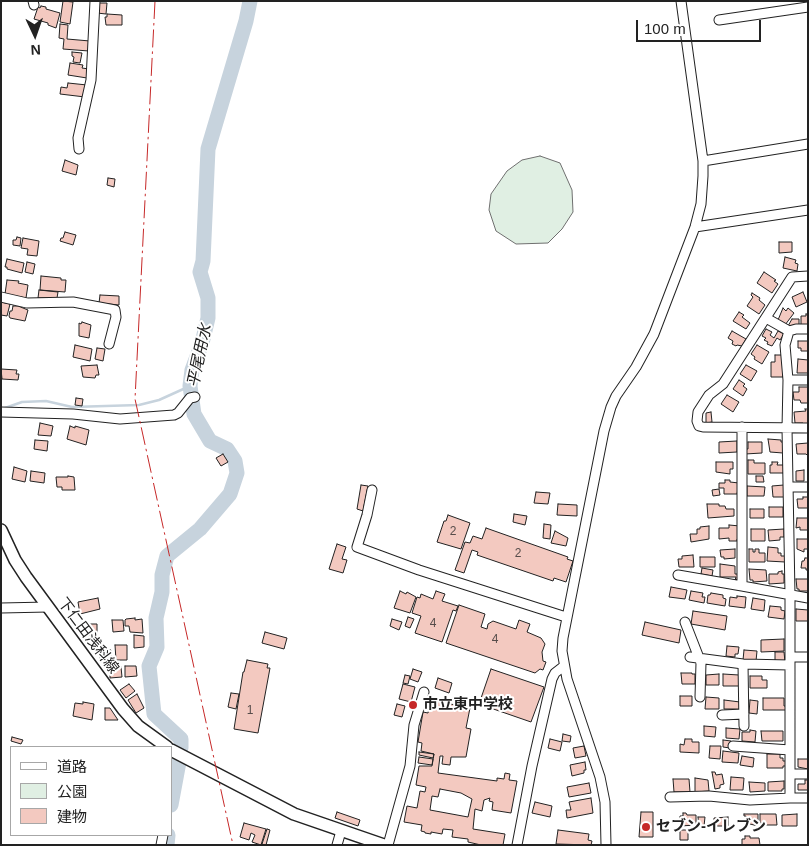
<!DOCTYPE html>
<html>
<head>
<meta charset="utf-8">
<style>
	body { margin:0 }
	#map { position:relative; width:809px; height:846px; overflow:hidden; background:#fff; font-family:Helvetica,"Noto Sans JP",sans-serif }
	canvas { display:block }
	.frame { position:absolute; inset:0; border:2px solid #222; pointer-events:none }
	.legend { position:absolute; left:10px; top:746px; width:162px; height:90px; box-sizing:border-box; background:#fff; border:1px solid #a7a7a7; margin:0; padding:6px 9px; list-style:none; font-size:15px; color:#222 }
	.legend li { display:flex; align-items:center; gap:10px; height:25px }
	.legend b { width:25px; border:1px solid #a7a7a7 }
	.north { position:absolute; left:10px; top:10px; width:50px; height:50px; -webkit-text-stroke:4px #fff; paint-order:stroke; rotate:177deg; font-size:14px; font-weight:700; line-height:20px; text-align:center; color:#222 }
	.north::after { content:''; display:block; margin:auto; width:18px; height:22px; background:#222; clip-path:polygon(50% 0,100% 100%,50% 72%,0 100%) }
	.scale { position:absolute; left:636px; top:20px; width:125px; height:22px; box-sizing:border-box; border:2px solid #222; border-top:0; padding-left:6px; font-size:15px; line-height:18px; white-space:nowrap; color:#222; -webkit-text-stroke:4px #fff; paint-order:stroke }
</style>
</head>
<body>
<div id="map">
<canvas width="809" height="846"></canvas>
<div class="frame"></div>
<ul class="legend">
<li><b style="height:6px;background:#fff"></b>道路</li>
<li><b style="height:14px;background:#e0efe3"></b>公園</li>
<li><b style="height:14px;background:#f3c9c0"></b>建物</li>
</ul>
<div class="north">N</div>
<div class="scale">100 m</div>
</div>
<script>
const context = document.querySelector('canvas').getContext('2d');
context.lineJoin = 'round';
function fill(path, color) { context.fillStyle = color; context.fill(path, 'evenodd'); }
const poly = rows => new Path2D(rows.map(r => 'M' + r).join(''));
function strokePath(path, color, width, dash) { context.strokeStyle = color; context.lineWidth = width; context.lineCap = dash ? 'butt' : 'round'; context.setLineDash(dash || []); context.stroke(path); }
function drawText(font, color, halo, rows, align = 'center') {
  context.font = font + ' Helvetica,"Noto Sans JP",sans-serif'; context.lineWidth = 4; context.setLineDash([]); context.textBaseline = 'middle'; context.strokeStyle = halo; context.fillStyle = color; for (const [text, x, y, turn = 0] of rows) {
    context.save(); context.translate(x, y); context.rotate((+turn || 0) * Math.PI / 180); context.textAlign = isNaN(turn) ? turn : align; if (halo) context.strokeText(text, 0, 0); context.fillText(text, 0, 0); context.restore();
  }
}
const green = poly([
	[540,156,560,163,572,190,573,212,562,229,548,243,516,244,496,231,489,210,491,194,507,171,522,160,540,156]
]);
fill(green, '#e0efe3');
strokePath(green, '#6f6f6f', 1);
strokePath(poly([
	[5,408,22,402,46,401,72,407,139,405,159,400,190,386]
]), '#c7d3dd', 2.5);
strokePath(poly([
	[181,748,181,739,154,714,149,666,157,647,156,618,162,592,162,575,167,556,200,529,230,494,237,473,235,461,227,449,210,441,194,414,190,386,192,370,202,343,208,318,208,298,200,272,203,261,208,149,246,21,250,1],
	[171,805,179,762],
	[167,845,168,835]
]), '#c7d3dd', 15);
const building = poly([
	[63,1,73,2,70,24,60,22,63,1],
	[98,3,107,3,106,14,97,13,98,3],
	[41,6,46,7,46,9,60,13,56,28,48,25,48,23,34,19,38,7,40,8,41,6],
	[107,14,122,15,122,25,106,25,105,17,107,17,107,14],
	[60,24,68,25,67,39,90,41,89,51,63,49,64,39,59,38,60,24],
	[72,52,82,53,80,63,73,62,74,57,72,56,72,52],
	[70,63,83,65,82,68,89,69,87,78,68,75,70,63],
	[68,83,87,85,85,97,60,94,61,87,67,88,68,83],
	[65,160,78,165,76,175,62,171,65,160],
	[108,178,115,179,114,187,107,185,108,178],
	[65,232,76,235,73,245,60,241,61,238,63,238,65,232],
	[17,237,21,238,20,246,13,245,13,240,16,240,17,237],
	[23,238,39,241,37,256,27,255,28,249,21,248,23,238],
	[779,242,792,242,792,252,779,253,779,242],
	[785,257,796,260,795,263,798,264,797,271,783,268,785,257],
	[7,259,24,263,22,273,7,269,7,267,5,267,7,259],
	[27,262,35,264,33,274,25,272,27,262],
	[764,272,776,280,774,281,778,284,772,293,757,283,764,272],
	[41,276,61,278,61,280,66,280,65,292,40,290,41,276],
	[7,280,19,281,18,283,28,285,26,298,5,294,7,280],
	[39,290,58,292,57,298,38,298,39,290],
	[803,292,807,302,796,307,792,297,803,292],
	[752,293,760,298,759,300,765,305,759,314,747,306,753,297,751,295,752,293],
	[100,295,119,296,119,305,99,303,100,295],
	[1,302,10,304,7,316,1,315,1,302],
	[13,306,18,306,28,310,25,321,10,318,9,316,10,311,12,311,13,306],
	[783,308,786,311,788,308,794,313,785,325,778,320,783,308],
	[739,312,744,315,742,317,750,323,746,329,733,321,739,312],
	[806,314,808,314,808,326,801,326,801,316,806,316,806,314],
	[792,319,799,319,799,326,788,326,792,319],
	[82,322,91,325,89,338,79,336,79,323,81,324,82,322],
	[766,329,772,332,770,335,774,338,778,331,784,334,780,340,777,338,772,346,767,344,768,342,764,340,766,338,762,336,766,329],
	[732,331,746,339,742,346,737,345,736,346,732,344,733,341,728,338,732,331],
	[798,341,808,341,808,351,801,351,801,348,798,348,798,341],
	[75,345,92,349,90,361,73,357,75,345],
	[757,345,769,352,762,364,754,359,755,357,751,354,757,345],
	[97,348,105,349,103,361,95,359,97,348],
	[775,355,782,355,783,377,771,377,771,362,775,362,775,355],
	[798,359,808,360,808,373,797,373,798,359],
	[97,365,99,375,96,375,95,378,83,377,81,366,97,365],
	[746,365,757,371,751,381,740,374,746,365],
	[1,369,17,370,16,374,19,374,18,380,2,379,1,369],
	[739,380,745,384,743,386,747,389,743,396,733,389,739,380],
	[799,387,808,387,808,403,801,403,800,400,794,400,793,392,799,392,799,387],
	[727,395,739,402,733,412,721,404,727,395],
	[76,398,83,399,82,406,75,405,76,398],
	[805,409,808,409,808,425,803,425,803,423,795,423,794,412,806,411,805,409],
	[711,412,712,422,706,423,706,413,711,412],
	[40,423,53,426,51,436,38,435,40,423],
	[70,426,75,428,75,426,89,430,86,445,67,439,70,426],
	[768,439,781,440,781,442,784,442,783,453,770,452,768,439],
	[35,440,48,441,47,451,34,449,35,440],
	[737,441,737,452,719,453,719,442,737,441],
	[748,442,762,442,762,453,745,454,745,449,748,449,748,442],
	[808,443,808,456,806,454,797,454,796,444,808,443],
	[223,454,228,462,221,466,216,458,223,454],
	[748,460,754,460,754,463,765,463,765,474,748,474,748,460],
	[716,462,733,462,733,469,730,469,730,474,716,472,716,462],
	[772,462,778,462,777,465,784,465,784,473,770,473,770,465,772,465,772,462],
	[14,467,27,471,25,482,12,479,14,467],
	[804,470,804,481,796,481,796,471,804,470],
	[31,471,45,473,44,483,30,481,31,471],
	[68,476,74,477,75,490,62,490,62,487,57,487,56,477,68,477,68,476],
	[756,476,763,476,764,482,756,482,756,476],
	[725,480,730,480,730,482,739,483,737,494,724,494,724,488,719,488,719,483,725,483,725,480],
	[361,485,368,486,363,511,357,509,361,485],
	[784,485,784,497,773,497,772,486,784,485],
	[747,486,765,487,764,496,747,496,747,486],
	[719,489,720,495,713,496,712,490,719,489],
	[536,492,550,493,548,504,534,503,536,492],
	[803,497,808,497,808,508,798,508,797,499,803,499,803,497],
	[558,504,577,505,577,516,557,515,558,504],
	[707,504,719,504,719,506,725,506,726,509,734,509,734,516,708,518,707,504],
	[769,507,783,507,783,517,769,517,769,507],
	[750,509,764,509,764,518,750,518,750,509],
	[514,514,527,516,525,525,513,522,514,514],
	[448,515,470,523,461,549,437,542,444,521,446,521,448,515],
	[797,518,808,518,808,530,800,530,800,527,796,528,797,518],
	[544,524,551,525,550,539,543,538,544,524],
	[729,525,740,526,740,539,737,539,737,541,729,541,729,538,719,539,719,528,729,528,729,525],
	[709,526,709,539,691,542,690,534,697,534,697,529,700,529,700,527,709,526],
	[486,528,568,557,567,559,573,561,566,582,554,578,553,581,477,555,478,552,472,550,464,573,455,570,465,542,470,543,473,536,482,539,486,528],
	[751,529,765,529,765,541,751,541,751,529],
	[784,529,784,537,780,537,780,540,769,541,768,530,784,529],
	[555,531,568,538,566,546,551,543,555,531],
	[797,539,808,539,808,549,804,549,804,552,797,549,797,539],
	[337,544,346,547,342,559,347,560,343,573,329,569,337,544],
	[768,547,778,548,778,553,781,553,781,556,785,556,785,562,767,561,768,547],
	[735,549,735,558,724,559,724,557,721,557,720,550,735,549],
	[749,549,753,549,753,552,755,552,755,549,759,549,759,553,765,553,765,562,749,562,749,549],
	[693,555,694,567,679,567,678,559,682,559,682,556,693,555],
	[700,557,715,557,715,567,700,567,700,557],
	[805,558,808,558,808,570,806,570,806,568,801,568,802,561,804,561,805,558],
	[720,564,735,566,735,574,740,574,740,578,735,580,736,577,720,577,720,564],
	[702,568,713,570,712,576,701,574,702,568],
	[749,569,766,570,767,581,753,582,753,580,750,580,749,569],
	[782,571,782,574,784,574,784,583,769,584,769,574,778,574,778,572,782,571],
	[796,579,808,579,808,591,799,591,799,589,797,589,796,579],
	[671,587,687,590,685,599,669,597,671,587],
	[400,591,406,594,407,592,416,597,410,613,394,608,400,591],
	[436,591,445,594,442,601,458,606,456,611,453,610,442,642,415,633,421,616,412,613,417,597,420,598,421,594,433,599,436,591],
	[691,591,703,593,702,597,705,597,704,603,689,600,691,591],
	[711,593,723,595,723,598,726,599,725,606,707,603,708,595,710,595,711,593],
	[737,596,746,597,745,608,729,606,730,597,737,598,737,596],
	[98,598,100,609,80,614,78,602,98,598],
	[753,598,765,600,764,611,751,609,753,598],
	[459,605,485,614,481,627,487,629,488,624,493,621,516,629,519,620,530,624,527,632,541,638,545,644,542,652,543,661,546,662,543,670,540,669,535,673,446,643,459,605],
	[770,606,781,607,781,610,785,611,784,619,768,617,770,606],
	[796,609,808,610,808,621,796,621,796,609],
	[693,611,727,616,725,630,691,624,693,611],
	[408,617,414,619,410,628,405,626,408,617],
	[135,618,135,620,142,619,143,633,130,632,129,626,125,626,125,620,126,619,135,618],
	[392,619,402,622,399,630,390,626,392,619],
	[112,620,123,620,124,631,113,632,112,620],
	[645,622,681,630,679,643,642,635,645,622],
	[87,624,97,624,97,635,82,636,82,627,87,626,87,624],
	[265,632,287,638,284,649,262,643,265,632],
	[134,635,144,636,144,647,134,648,134,635],
	[784,639,784,651,761,652,761,640,784,639],
	[115,645,127,645,127,660,116,660,115,645],
	[727,646,739,647,738,654,735,654,735,657,726,656,727,646],
	[99,650,111,650,111,661,100,662,99,650],
	[744,650,757,651,756,661,743,660,744,650],
	[775,652,784,652,785,662,775,662,775,652],
	[247,660,268,664,267,668,270,668,258,733,234,729,243,672,244,672,247,660],
	[125,666,136,666,137,676,125,677,125,666],
	[121,667,122,677,110,678,110,668,121,667],
	[413,669,422,672,418,682,410,679,413,669],
	[491,669,544,687,531,722,479,704,491,669],
	[681,673,692,673,692,674,695,674,695,684,682,684,681,673],
	[719,674,719,685,706,685,706,675,719,674],
	[723,674,739,675,739,678,741,678,740,684,739,686,723,686,723,674],
	[405,675,410,676,408,684,403,683,405,675],
	[750,676,762,676,762,680,767,680,767,688,750,688,750,676],
	[438,678,452,683,449,693,435,688,438,678],
	[129,684,135,691,126,698,120,690,129,684],
	[403,684,415,687,411,702,399,699,403,684],
	[231,693,239,694,236,709,228,707,231,693],
	[137,694,144,708,136,713,128,700,137,694],
	[680,696,692,696,692,706,680,706,680,696],
	[706,697,719,698,719,709,705,709,706,697],
	[763,698,784,698,784,706,786,706,786,710,763,710,763,698],
	[431,700,470,708,466,728,471,729,466,757,451,757,450,765,442,764,443,756,440,756,438,773,497,781,497,778,504,779,505,773,510,774,509,780,517,781,511,813,492,810,493,802,489,801,490,798,484,800,482,811,475,809,473,829,505,834,503,845,481,845,468,842,468,839,452,837,453,830,443,829,442,834,431,832,431,834,425,833,425,832,421,831,422,825,404,822,407,806,417,808,420,791,425,792,426,787,416,785,419,766,432,766,434,754,421,751,422,743,418,742,423,712,428,713,431,700],
	[440,789,461,793,472,799,468,817,430,810,432,796,438,797,440,789],
	[724,700,740,702,740,709,724,709,724,700],
	[750,700,758,701,757,714,749,713,750,700],
	[83,702,94,704,92,720,73,716,75,703,83,704,83,702],
	[397,704,405,706,402,717,394,715,397,704],
	[105,708,110,708,118,720,105,720,105,708],
	[704,726,716,727,715,737,704,736,704,726],
	[726,728,740,729,739,739,726,738,726,728],
	[750,730,756,731,755,742,742,741,742,732,750,732,750,730],
	[761,731,783,731,783,741,762,741,761,731],
	[563,734,571,736,570,742,562,741,563,734],
	[12,737,23,740,21,744,11,741,12,737],
	[550,739,562,742,560,751,548,748,550,739],
	[685,739,692,739,692,742,699,742,699,753,680,752,680,744,684,745,685,739],
	[723,740,731,741,730,748,723,747,723,740],
	[584,746,586,756,575,758,573,748,584,746],
	[710,746,721,746,720,759,709,758,710,746],
	[723,751,739,753,738,763,722,762,723,751],
	[419,752,434,754,433,758,419,755,419,752],
	[767,754,780,754,780,758,783,758,783,761,786,761,786,766,783,766,783,768,767,768,767,754],
	[742,756,754,758,753,767,740,765,742,756],
	[419,757,433,759,432,765,418,763,419,757],
	[798,759,808,759,808,769,798,767,798,759],
	[585,762,586,770,584,770,584,773,572,776,570,765,585,762],
	[712,772,715,772,716,775,722,774,724,784,720,785,720,788,715,789,712,772],
	[731,777,744,778,743,790,730,790,731,777],
	[695,778,708,780,709,791,695,792,695,778],
	[673,779,689,779,690,792,674,792,673,779],
	[805,780,808,780,808,790,798,790,798,784,805,784,805,780],
	[784,781,784,789,782,789,782,791,768,791,768,782,784,781],
	[749,782,765,783,765,791,750,792,749,782],
	[589,783,591,793,569,797,567,787,589,783],
	[591,798,593,813,567,818,566,810,571,810,569,802,591,798],
	[535,802,552,806,550,817,532,813,535,802],
	[337,812,360,820,358,826,335,818,337,812],
	[641,812,653,812,653,837,639,837,641,812],
	[683,813,686,813,687,815,696,815,696,825,680,826,680,816,683,816,683,813],
	[744,814,758,814,758,826,746,823,746,816,744,816,744,814],
	[760,814,776,814,777,825,766,825,766,823,760,823,760,814],
	[797,814,797,826,782,826,782,815,797,814],
	[698,817,705,817,704,826,699,826,698,817],
	[728,817,728,826,714,826,714,818,728,817],
	[244,823,266,829,261,845,252,842,255,835,251,833,249,840,240,837,244,823],
	[267,829,270,830,266,845,264,845,262,844,267,829],
	[558,830,589,834,588,840,592,841,591,845,556,844,558,830],
	[680,830,688,830,688,840,680,840,680,830],
	[745,836,750,836,750,838,759,838,760,845,742,845,742,839,745,839,745,836]
]);
fill(building, '#f3c9c0');
strokePath(building, '#222', 1);
const minor = poly([
	[33,1,34,5],
	[719,20,808,7],
	[79,149,78,138,91,80,95,1],
	[703,161,808,144],
	[695,227,808,210],
	[808,276,792,277,723,384,709,395,698,412,697,421,699,426,703,427,808,428],
	[1,297,27,303,73,302,115,310,116,317,109,344],
	[766,318,789,331,796,329,808,329],
	[789,331,785,345,788,380,787,428,790,595,790,798,808,798],
	[788,380,808,380],
	[1,412,73,414,120,419,174,415,178,413,190,398,195,397],
	[742,427,742,586,808,598],
	[788,487,808,487],
	[372,490,367,515,357,547,419,570,566,617],
	[678,575,742,586],
	[1,608,48,607],
	[685,622,701,663,700,697],
	[690,657,743,664,790,665],
	[790,657,808,657],
	[743,664,744,726],
	[722,715,744,714],
	[733,746,790,750],
	[790,774,808,774],
	[670,797,709,796,750,800,790,798],
	[161,845,163,835],
	[337,845,341,831],
	[388,845,410,766,414,725,424,692],
	[517,845,532,766,552,679,555,673,564,666],
	[606,845,605,802,600,777,567,679,562,651,563,638,604,431,611,407,616,396,636,367,654,334,695,227,701,204,703,176,703,161,681,1]
]);
const major = poly([
	[1,530,15,560,26,577,123,709,138,726,167,747],
	[171,750,294,814,384,845]
]);
strokePath(minor, '#222', 11);
strokePath(major, '#222', 14);
strokePath(minor, '#fff', 9);
strokePath(major, '#fff', 11);
strokePath(poly([
	[155,1,135,399,233,845]
]), '#c62828', 1, [18, 4, 2.5, 4]);
for (const [x, y, r, color] of [
	[413,705,5,"#c62828"],
	[646,827,5,"#c62828"]
]) { const dot = new Path2D(); dot.arc(x, y, r, 0, 2 * Math.PI); context.fillStyle = color; context.fill(dot); strokePath(dot, '#fff', 2); }
drawText('12px', '#564c4a', null, [
	["2",453,532],
	["2",518,554],
	["4",433,624],
	["4",495,640],
	["1",250,711]
]);
drawText('15px', '#222', '#fff', [
	["下仁田浅科線",88,636,53]
]);
drawText('bold 15px', '#222', '#fff', [
	["市立東中学校",423,705],
	["セブン-イレブン",656,827]
], 'left');
drawText('italic 16px', '#222', '#fff', [
	["平尾用水",200,356,-78]
]);
</script>
</body>
</html>
